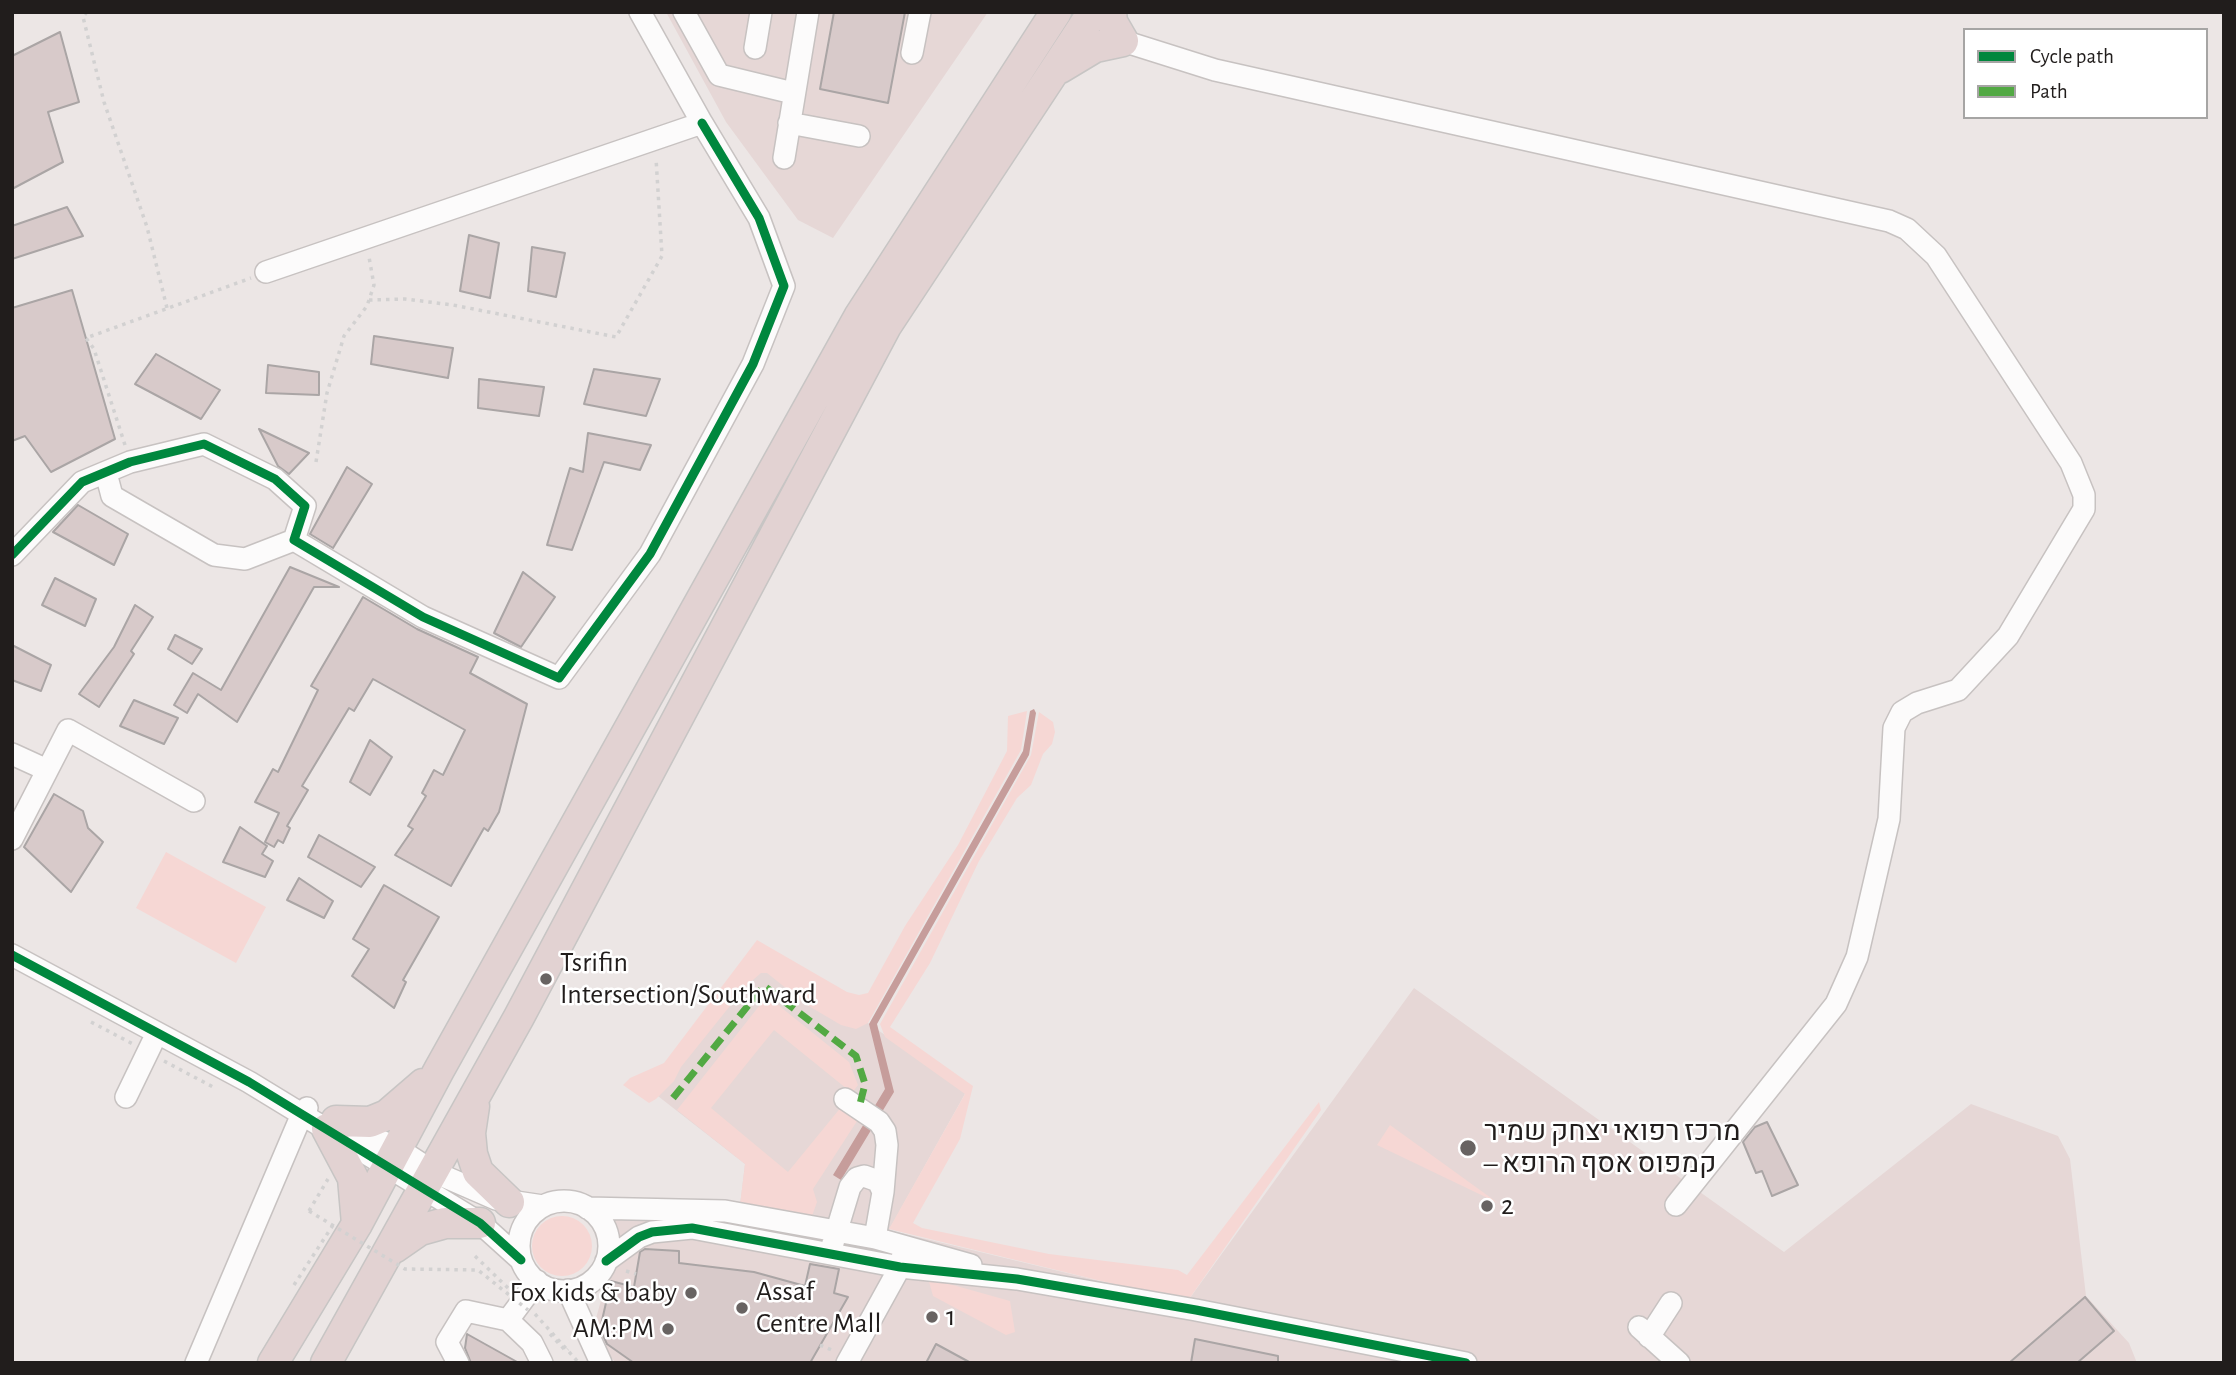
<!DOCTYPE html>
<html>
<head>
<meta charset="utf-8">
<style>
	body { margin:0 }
	#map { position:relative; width:2236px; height:1375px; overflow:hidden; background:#ece6e5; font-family:"Alegreya Sans",sans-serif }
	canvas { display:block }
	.frame { position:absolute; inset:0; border:14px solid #211d1c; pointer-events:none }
	.legend { position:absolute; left:1963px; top:28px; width:245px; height:91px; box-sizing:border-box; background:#fff; border:2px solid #a6a5a4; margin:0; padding:9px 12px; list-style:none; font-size:21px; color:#211d1c }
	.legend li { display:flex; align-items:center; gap:14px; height:35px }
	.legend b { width:35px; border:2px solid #a6a5a4 }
</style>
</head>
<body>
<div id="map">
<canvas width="2236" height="1375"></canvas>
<div class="frame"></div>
<ul class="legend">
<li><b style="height:9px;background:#00873e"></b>Cycle path</li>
<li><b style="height:9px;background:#52a943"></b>Path</li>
</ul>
</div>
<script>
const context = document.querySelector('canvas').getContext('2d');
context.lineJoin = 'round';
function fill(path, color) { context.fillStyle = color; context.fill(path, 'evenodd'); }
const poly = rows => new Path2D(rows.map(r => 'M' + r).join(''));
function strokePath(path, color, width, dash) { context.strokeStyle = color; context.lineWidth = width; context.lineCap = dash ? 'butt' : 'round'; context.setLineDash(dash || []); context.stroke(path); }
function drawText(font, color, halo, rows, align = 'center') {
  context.font = font + ' "Alegreya Sans",Heebo,sans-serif'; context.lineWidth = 5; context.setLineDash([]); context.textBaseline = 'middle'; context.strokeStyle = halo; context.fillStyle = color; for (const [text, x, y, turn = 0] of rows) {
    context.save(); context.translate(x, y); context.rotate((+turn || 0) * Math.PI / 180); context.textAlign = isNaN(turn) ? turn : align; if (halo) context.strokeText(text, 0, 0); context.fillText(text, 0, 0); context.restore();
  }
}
fill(poly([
	[666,12,988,12,833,238,798,220,726,122],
	[757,945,966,1092,889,1230,1187,1302,1414,988,1784,1252,1971,1104,2058,1136,2070,1159,2086,1296,2129,1343,2137,1363,616,1363,603,1348,593,1329,607,1279,612,1204,740,1205,745,1164,654,1093]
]), '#e6d7d6');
fill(poly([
	[1027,711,1021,750,868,1023,856,1029,841,1025,807,1005,767,973,761,973,746,986,681,1067,674,1081,656,1099,649,1103,623,1085,630,1078,664,1063,757,940,847,992,859,995,868,993,905,926,958,845,1007,751,1008,716],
	[1039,712,1053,722,1055,732,1052,744,1043,754,1031,785,1017,798,979,861,930,963,890,1027,973,1086,960,1139,913,1223,922,1228,1049,1254,1178,1270,1187,1275,1319,1102,1321,1110,1187,1302,889,1229,965,1094,885,1037,880,1024,1031,755],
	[166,852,266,907,236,963,136,908],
	[767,996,849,1062,858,1085,852,1093,774,1030,711,1108,788,1172,842,1106,859,1118,813,1189,817,1202,812,1216,740,1205,745,1164,677,1110],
	[1390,1125,1498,1203,1377,1145],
	'532 1246a30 30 0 1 1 60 0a30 30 0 1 1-60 0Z',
	[928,1278,1010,1301,1015,1332,1006,1335,933,1296]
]), '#f6d7d4');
fill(poly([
	[1034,709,1036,713,1029,755,877,1024,894,1092,841,1180,833,1175,885,1089,869,1024,1023,751,1030,711]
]), '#c69d9b');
const building = poly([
	[834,12,905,12,888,103,820,89,834,12],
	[60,32,79,102,48,112,63,162,12,189,12,56,60,32],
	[67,207,83,236,12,259,12,226,67,207],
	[469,235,499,243,490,298,460,291,469,235],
	[532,247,565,253,556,297,528,291,532,247],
	[72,290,115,439,51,472,25,436,12,441,12,308,72,290],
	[374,336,453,348,448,378,371,364,374,336],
	[156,354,220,390,201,419,135,384,156,354],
	[268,365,319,372,319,395,266,393,268,365],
	[594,369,660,379,646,416,584,404,594,369],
	[479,379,544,387,539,416,478,408,479,379],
	[259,429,309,453,289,474,278,466,259,429],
	[588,433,651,445,640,470,604,462,572,550,547,545,570,468,583,472,588,433],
	[347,467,372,484,333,548,310,534,347,467],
	[78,505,128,534,114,565,53,532,78,505],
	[290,567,339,587,314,587,237,722,198,694,187,713,174,705,193,673,221,690,290,567],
	[523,572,555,597,521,647,494,633,523,572],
	[55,578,96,599,85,626,42,605,55,578],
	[363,597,417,629,478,657,470,673,527,704,499,812,488,831,484,828,451,886,395,855,413,829,408,826,426,796,422,793,434,770,443,775,465,730,373,679,354,711,349,708,302,786,308,790,287,826,290,828,283,843,278,840,274,847,265,842,279,813,255,802,273,769,278,772,318,690,311,686,363,597],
	[135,605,153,617,131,651,134,654,99,707,79,694,114,647,135,605],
	[175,635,202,649,192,664,168,649,175,635],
	[12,645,51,665,41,691,12,680,12,645],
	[134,700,178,718,164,744,120,726,134,700],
	[370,740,392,757,370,795,350,782,370,740],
	[54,794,83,811,88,828,103,842,71,892,24,847,54,794],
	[240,827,267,846,262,854,273,861,265,877,223,862,240,827],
	[319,835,375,867,361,887,308,857,319,835],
	[299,878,333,901,324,918,287,900,299,878],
	[384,885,439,917,403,980,406,982,394,1008,352,976,369,949,353,939,384,885],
	[1767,1122,1798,1185,1772,1196,1762,1171,1756,1173,1743,1142,1755,1127,1767,1122],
	[645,1249,679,1251,679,1263,754,1272,805,1286,810,1264,839,1269,834,1293,848,1297,810,1363,634,1363,607,1344,600,1329,611,1281,634,1287,640,1252,645,1249],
	[2085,1297,2114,1331,2077,1363,2009,1363,2085,1297],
	[467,1334,519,1363,471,1363,465,1348,467,1334],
	[1195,1339,1278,1356,1278,1363,1191,1363,1195,1339],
	[936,1344,971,1363,926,1363,936,1344]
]);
fill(building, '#d8caca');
strokePath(building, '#aaa5a5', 2);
const minor = poly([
	[684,12,719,75,793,93],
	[1123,41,1215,70,1889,221,1907,229,1936,256,2071,463,2084,495,2084,509,2008,636,1958,690,1917,703,1902,712,1894,728,1889,819,1857,957,1836,1004,1676,1205],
	[755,48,761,12],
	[912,53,920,12],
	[789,123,859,136],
	[784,158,808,12],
	[266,272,702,123,640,12],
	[106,473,112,496,214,555,245,559,294,540],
	[12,555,82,482,130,462,204,444,275,479,305,506,294,540,423,617,559,678,650,554,753,364,784,286,759,218,702,123],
	[12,754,47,770],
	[12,839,68,730,194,801],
	[12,955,249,1082,480,1223,521,1260],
	[126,1097,157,1033],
	[845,1099,879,1122,885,1131,887,1145,883,1192],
	[346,1125,397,1148,434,1172,496,1199,543,1206],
	'519 1246a45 45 0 1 1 90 0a45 45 0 1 1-90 0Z',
	[587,1208,725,1211,875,1238,971,1265],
	[833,1243,850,1187,857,1178,864,1176,878,1181,883,1192,875,1238],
	[606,1261,639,1237,652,1232,692,1228,900,1267,1017,1279,1196,1310,1466,1363],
	[568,1290,601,1363],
	[508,1320,537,1281],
	[1639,1327,1679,1363],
	[1649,1337,1671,1303],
	[196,1363,302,1114,307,1108],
	[458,1363,447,1342,466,1311,508,1320,532,1343,542,1363],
	[847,1363,900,1267,903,1254]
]);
const highway = poly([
	[1060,68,1095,47,1123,41,1112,22,1111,12],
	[474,1106,470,1133,472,1154,478,1172,509,1202],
	[336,1121,370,1122,387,1115,423,1084],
	[327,1129,353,1178,357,1224],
	[394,1248,420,1230,445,1223,480,1223],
	[273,1363,357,1224,439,1070,859,317,1056,12],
	[326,1363,519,1017,886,326,1093,12]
]);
strokePath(minor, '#c7c2c1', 24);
strokePath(highway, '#c7c5c4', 33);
strokePath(poly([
	[87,12,83,17,104,102,147,227,167,308],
	[369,300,405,299,453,305,616,337,662,256,656,158],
	[125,445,94,349,86,338,251,278],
	[316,462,327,393,344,336,367,306,374,285,369,257],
	[91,1022,133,1044],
	[164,1061,213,1087],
	[557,1195,574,1196],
	[309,1211,328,1179],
	[475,1256,509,1289],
	[626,1271,636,1274],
	[591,1297,605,1278],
	[535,1314,579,1363],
	[550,1334,566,1351,568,1349],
	[820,1345,834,1351]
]), '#d2d1d1', 3.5, [3.5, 5]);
strokePath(minor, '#fcfbfb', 21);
strokePath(highway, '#e2d2d2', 30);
strokePath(poly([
	[309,1211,405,1269,478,1270,528,1310],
	[294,1285,333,1225]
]), '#d2d1d1', 3.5, [3.5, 5]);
strokePath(poly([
	[673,1098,764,986,856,1056,865,1084,859,1108]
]), '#52a943', 7, [14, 7]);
strokePath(poly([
	[12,555,82,482,130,462,204,444,275,479,305,506,294,540,423,617,559,678,650,554,753,364,784,286,759,218,702,123],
	[12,955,249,1082,480,1223,521,1260],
	[606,1261,639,1237,652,1232,692,1228,900,1267,1017,1279,1196,1310,1466,1363]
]), '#00873e', 9);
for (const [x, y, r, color] of [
	[546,979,7,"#686362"],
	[1468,1148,9,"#686362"],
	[1487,1206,7,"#686362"],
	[691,1293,7,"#686362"],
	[742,1308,7,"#686362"],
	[932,1317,7,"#686362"],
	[668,1329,7,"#686362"]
]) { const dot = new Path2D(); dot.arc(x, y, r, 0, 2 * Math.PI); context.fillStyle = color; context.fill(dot); strokePath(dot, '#fff', 2.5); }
drawText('28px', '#211d1c', '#fff', [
	["Tsrifin",560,963],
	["Intersection/Southward",560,995],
	["מרכז רפואי יצחק שמיר",1484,1132],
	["– קמפוס אסף הרופא",1484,1164],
	["2",1501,1206],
	["Assaf",756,1292],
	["Centre Mall",756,1324],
	["Fox kids & baby",677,1293,"right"],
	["1",946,1317],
	["AM:PM",654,1329,"right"]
], 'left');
</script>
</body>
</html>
